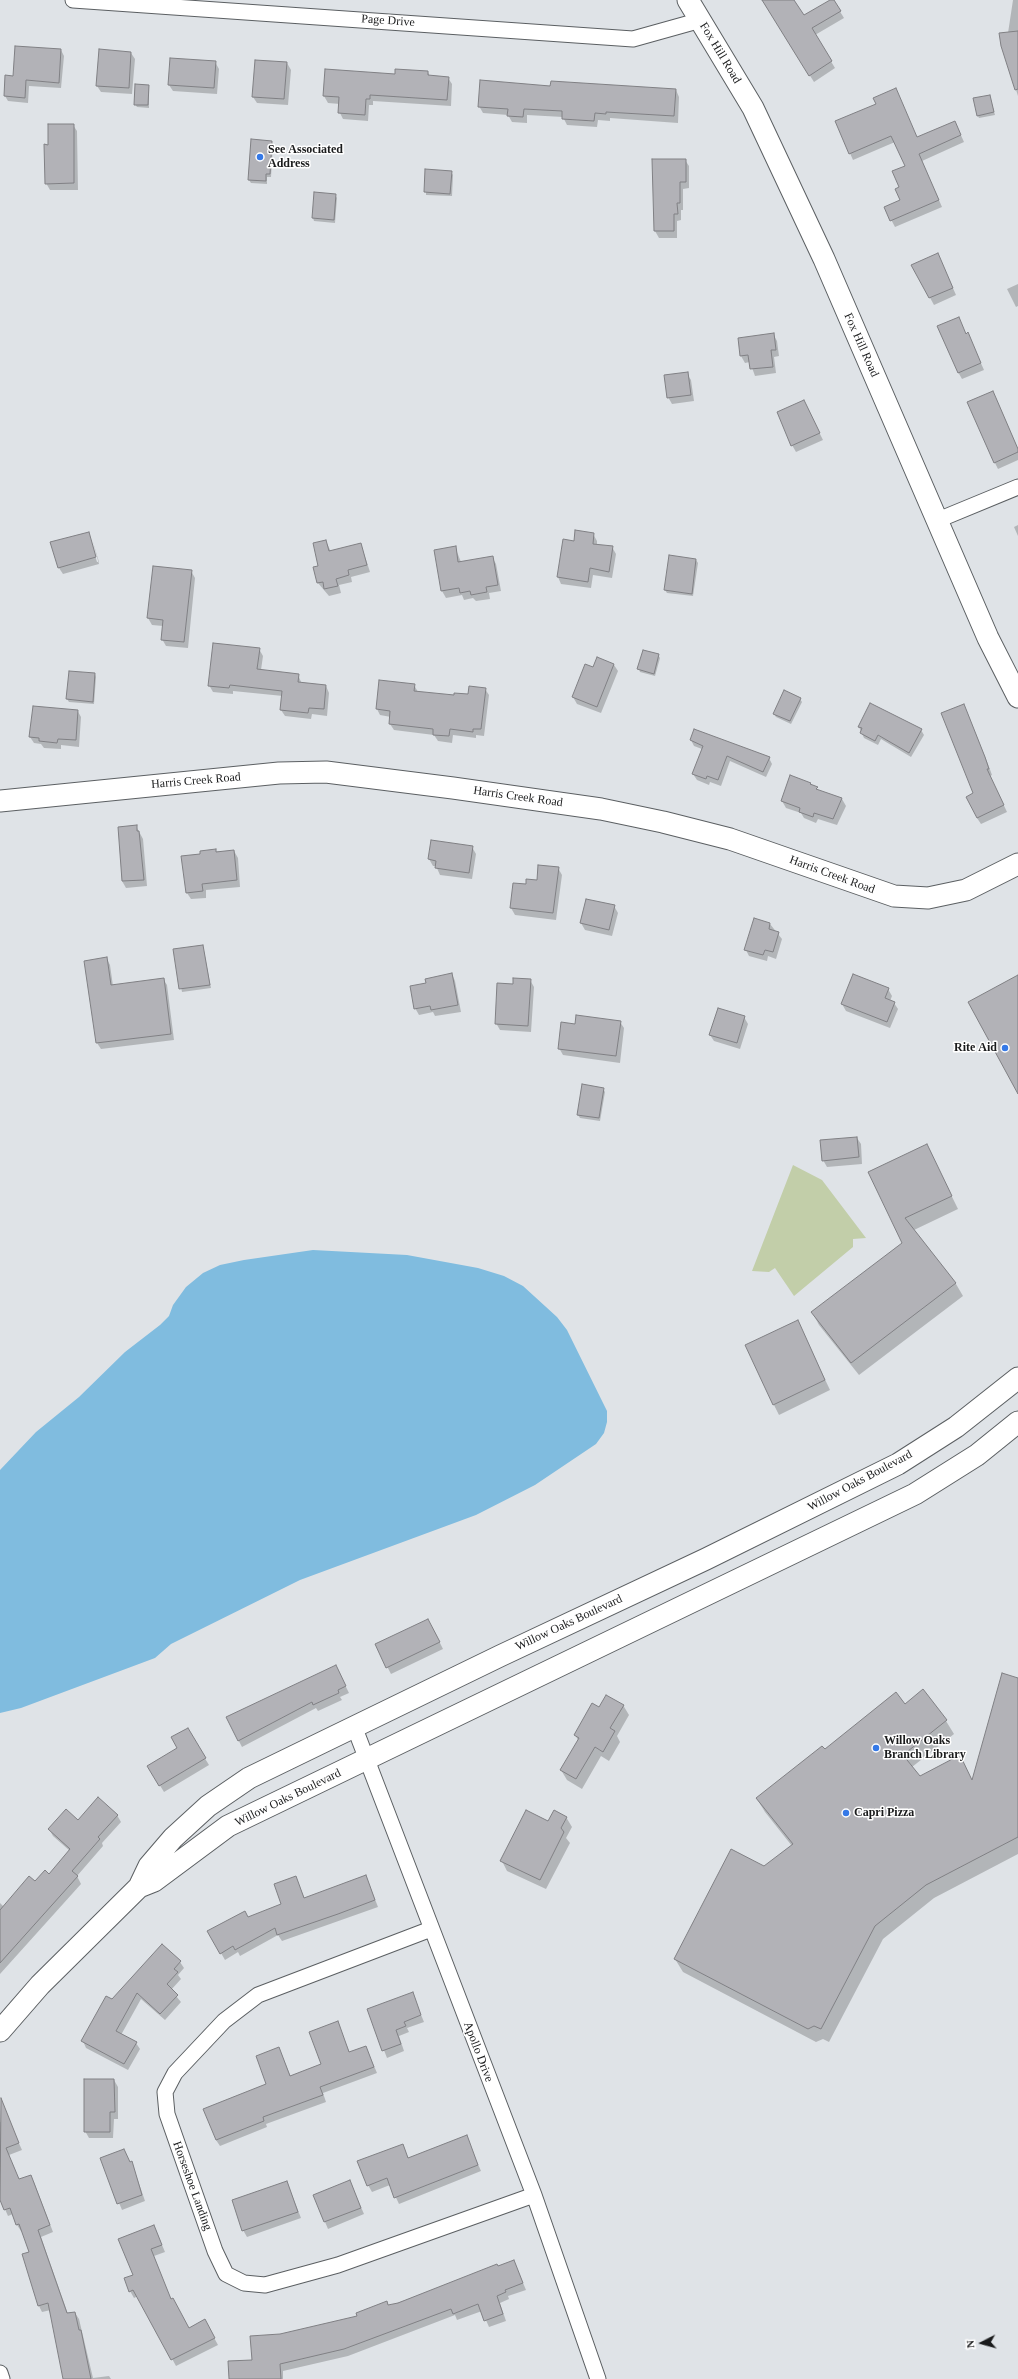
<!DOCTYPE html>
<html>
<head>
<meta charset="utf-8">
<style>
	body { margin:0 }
	#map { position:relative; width:1018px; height:2379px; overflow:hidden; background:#dfe3e7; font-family:"Times New Roman",serif }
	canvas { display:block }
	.north { position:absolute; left:962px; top:2323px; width:40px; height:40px; -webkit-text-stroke:3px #fff; paint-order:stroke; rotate:264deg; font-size:11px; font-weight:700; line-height:16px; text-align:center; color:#1a1b1c }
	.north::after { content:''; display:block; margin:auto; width:14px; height:18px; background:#1a1b1c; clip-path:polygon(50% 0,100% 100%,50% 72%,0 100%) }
</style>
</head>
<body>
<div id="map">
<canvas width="1018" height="2379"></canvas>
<div class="north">N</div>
</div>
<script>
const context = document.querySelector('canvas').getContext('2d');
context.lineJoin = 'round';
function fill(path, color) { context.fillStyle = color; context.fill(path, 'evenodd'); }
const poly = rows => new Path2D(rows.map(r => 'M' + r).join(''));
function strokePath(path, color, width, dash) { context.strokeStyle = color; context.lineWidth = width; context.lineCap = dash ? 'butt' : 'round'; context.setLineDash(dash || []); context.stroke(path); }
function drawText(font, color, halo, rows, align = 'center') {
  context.font = font + ' "Times New Roman",serif'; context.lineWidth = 3; context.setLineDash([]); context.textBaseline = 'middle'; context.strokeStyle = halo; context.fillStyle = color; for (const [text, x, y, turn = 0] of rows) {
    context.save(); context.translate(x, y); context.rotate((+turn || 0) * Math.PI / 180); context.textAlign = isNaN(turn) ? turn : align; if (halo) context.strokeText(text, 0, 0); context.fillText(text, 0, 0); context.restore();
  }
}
fill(poly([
	[793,1165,822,1180,866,1238,853,1239,853,1247,794,1296,775,1268,769,1272,752,1271]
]), '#c2cea9');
fill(poly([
	[313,1250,407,1255,478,1268,504,1276,523,1286,557,1317,567,1330,607,1411,607,1422,604,1433,596,1444,535,1485,476,1515,300,1580,171,1644,155,1658,21,1708,0,1713,0,1470,36,1432,79,1397,125,1352,160,1325,169,1316,173,1305,186,1287,203,1273,220,1265,244,1260]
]), '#80bcdf');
fill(poly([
	[762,0,793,0,804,17,833,0,844,18,815,35,835,68,814,82],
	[1013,0,1018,0,1018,96,1002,46,1008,33],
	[61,50,64,56,61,88,29,86,28,103,8,101,5,96],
	[131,53,135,59,132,94,101,92,97,86],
	[215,62,219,69,217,94,173,91,169,85],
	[287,63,291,70,288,105,257,103,253,97],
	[326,70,396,75,428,72,430,77,448,78,452,84,451,106,373,101,373,105,369,105,368,121,343,119,340,113,340,104,328,103,324,96],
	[149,86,149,108,137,107,135,104],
	[551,87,676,90,679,97,678,123,610,118,610,121,598,120,597,127,567,125,563,117,527,115,527,123,512,122,508,115,483,113,479,106],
	[990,96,995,115,979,118,978,116],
	[836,122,918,138,955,122,964,142,922,161,942,207,895,227,885,208,901,201,901,188,906,166,895,142,853,160],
	[73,125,77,131,78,190,50,190,46,183,49,146],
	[272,142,273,145,271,177,267,177,267,184,251,183,249,180],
	[685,160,689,166,689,188,683,189,683,210,681,210,681,220,677,221,677,238,659,238,655,231],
	[426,170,451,172,453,175,452,196,426,195],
	[315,194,335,195,337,198,335,223,314,221,313,218],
	[941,261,956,295,934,305,912,265],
	[1018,284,1018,306,1016,307,1007,289],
	[773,334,777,341,779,356,774,357,776,373,755,376,750,362,745,363,741,356,739,339],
	[968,334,984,370,962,379,958,372],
	[687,374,691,380,694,401,672,404,668,397],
	[996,398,1018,449,1018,460,998,469,995,463],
	[807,408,823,440,796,452,792,445],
	[1018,525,1018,536,1014,527],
	[88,533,97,562,99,562,92,539,99,564,63,574,59,568],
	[593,534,597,541,597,545,612,547,616,554,612,578,593,575,591,588,561,584,558,577,574,542],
	[326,541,331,552,361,544,370,572,351,577,352,582,339,585,341,593,329,596,318,583,315,568,320,567],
	[455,547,461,562,492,557,496,564,501,591,489,593,490,599,476,601,473,598,464,600,462,595,446,598,442,591,435,551],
	[696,560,698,563,693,596,667,593,665,590],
	[191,571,195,578,188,648,166,646,162,639,163,626,152,625,148,618],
	[259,649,263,656,261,670,298,675,302,684,326,686,329,693,327,716,312,714,311,719,285,716,281,710,283,696,233,691,233,694,213,692,209,685],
	[658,655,660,658,655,676,640,672,639,669],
	[597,658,614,665,618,671,601,713,577,704,573,697,593,668],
	[95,674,96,677,94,704,69,702,67,699],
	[414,685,418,692,455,696,469,695,485,689,489,695,484,736,476,735,476,738,453,735,452,743,438,741,434,735,394,730,390,724,391,717,380,715,377,709],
	[800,699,802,702,791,724,776,717,774,714],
	[77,710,81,717,79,747,61,745,61,749,44,748,41,744,34,743,30,737],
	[967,712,988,764,992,775,990,776,1007,812,981,824,977,818],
	[859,727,921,730,924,735,911,757,881,739,878,745,864,738],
	[691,740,769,758,772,764,766,777,730,761,721,786,710,782,709,785,697,780,693,774,702,749,694,746],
	[810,783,819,791,842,799,846,806,837,825,818,819,816,823,804,818,801,813,786,808,782,801],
	[136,826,143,839,147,886,126,888,122,881,119,828],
	[472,847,476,854,472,879,440,875,436,866,433,866,429,859],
	[234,851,238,858,240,887,206,890,206,898,191,899,187,893,201,852],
	[558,868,562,875,556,920,515,915,511,908,527,885,537,881],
	[614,906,618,913,612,936,585,930,581,923],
	[770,924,782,939,776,959,768,956,767,961,749,956,746,950],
	[203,946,211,988,182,992,174,950],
	[107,959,110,965,113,986,163,979,167,985,174,1040,101,1049,97,1043],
	[452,974,455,981,461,1012,435,1016,433,1012,419,1015,415,1008,427,984],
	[530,980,534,987,531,1032,500,1030,496,1023,514,985],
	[888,989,892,996,890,1001,894,1003,898,1009,890,1028,846,1011,842,1004],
	[744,1017,748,1024,740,1049,714,1041,710,1035],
	[620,1022,624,1028,620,1063,563,1055,559,1048,576,1025],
	[603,1089,605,1092,600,1121,580,1118,578,1115],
	[857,1138,861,1144,862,1164,827,1167,823,1160],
	[933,1158,958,1209,914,1230,956,1284,963,1296,859,1375,819,1325,812,1312,903,1243,870,1173],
	[798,1322,830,1390,779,1415,774,1405],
	[432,1627,443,1649,391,1674,376,1645],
	[339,1673,349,1693,340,1697,342,1700,318,1711,316,1708,242,1747,227,1718],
	[1018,1679,1018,1854,934,1898,883,1939,829,2042,823,2039,816,2042,683,1972,675,1959,764,1868,792,1846,765,1812,757,1799,825,1750,905,1705,946,1721,954,1734,912,1767,919,1777,973,1781],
	[623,1705,629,1715,617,1736,620,1742,609,1761,601,1756,582,1789,567,1780,561,1770,578,1740,575,1735,599,1709],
	[187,1729,209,1765,164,1792,148,1766,179,1748],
	[117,1815,121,1822,102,1843,103,1846,77,1876,81,1884,0,1974,0,1903,4,1907,49,1875,70,1851,53,1836,49,1829,78,1821],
	[566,1817,572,1827,566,1838,570,1843,546,1889,507,1871,502,1861,548,1823],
	[366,1876,378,1907,282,1941,278,1935,240,1956,238,1952,225,1960,209,1932,283,1905,296,1878,305,1899],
	[180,1962,184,1968,178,1975,181,1979,171,1990,181,2002,165,2020,141,1999,121,2035,136,2043,140,2049,128,2070,86,2048,83,2041,112,2000],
	[412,1993,424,2022,407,2028,409,2032,399,2036,404,2051,387,2058,368,2009],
	[337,2022,350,2053,366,2047,377,2073,323,2093,326,2102,266,2124,267,2127,220,2146,216,2140,268,2085,279,2048,291,2077,322,2065],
	[114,2080,118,2087,118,2119,114,2119,113,2138,89,2138,85,2131],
	[8,2119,22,2150,9,2155,19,2180,30,2176,34,2182,53,2232,41,2237,68,2314,75,2313,79,2319,93,2378,109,2376,111,2379,64,2379,51,2310,42,2312,39,2306,23,2255,30,2252,23,2231,21,2231,17,2225,13,2214,8,2216,0,2198,0,2122],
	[466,2136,481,2171,399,2204,390,2185,372,2192,368,2185,402,2145,409,2159],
	[101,2159,132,2163,145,2201,122,2210],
	[287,2182,301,2218,247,2237,243,2230],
	[350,2182,364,2214,328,2229,314,2196],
	[154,2226,165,2252,154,2256,171,2300,189,2329,205,2321,218,2345,176,2366,138,2296,134,2298,130,2291,134,2275],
	[514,2261,526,2290,508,2296,509,2299,500,2303,506,2321,489,2327,482,2311,457,2320,455,2315,348,2356,283,2371,283,2379,230,2379,280,2335,358,2317]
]), '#0003');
const building = poly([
	[762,0,794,0,804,15,830,0,834,0,841,11,812,28,832,61,809,76,762,0],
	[1018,31,1018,89,1015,90,1001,46,999,33,1018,31],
	[15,46,61,49,59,83,26,80,25,98,4,96,5,75,13,76,15,46],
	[99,49,131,52,129,88,96,86,99,49],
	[170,58,216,61,214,88,168,85,170,58],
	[255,60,287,62,284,99,252,97,255,60],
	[325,69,395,74,395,69,428,71,428,75,449,77,447,100,370,95,370,99,366,99,365,115,338,113,339,97,323,96,325,69],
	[480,80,550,86,551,81,676,89,674,116,606,112,606,114,595,113,594,121,562,119,562,111,524,109,523,117,507,116,508,109,478,107,480,80],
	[135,84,149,85,148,105,134,105,135,84],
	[896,88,917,137,955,121,961,135,919,154,939,200,890,221,884,207,900,200,895,189,899,187,892,171,905,166,891,136,849,154,835,121,876,104,873,98,896,88],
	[990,95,994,112,977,116,973,98,990,95],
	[48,124,74,124,74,183,45,184,44,144,48,145,48,124],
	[251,139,272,141,270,174,266,174,266,181,248,180,251,139],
	[652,159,686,159,686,182,680,182,680,203,677,203,678,214,674,214,674,231,654,231,652,159],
	[425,169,452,171,450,194,424,192,425,169],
	[314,192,336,194,334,220,312,218,314,192],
	[938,253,953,288,929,298,911,265,938,253],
	[959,317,966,334,968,332,981,363,958,373,937,326,959,317],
	[774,333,776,350,771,350,773,367,750,369,748,355,740,356,738,338,774,333],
	[688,372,691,395,667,398,664,375,688,372],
	[993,391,1018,449,1018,452,994,463,967,402,993,391],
	[804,400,820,433,791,446,777,412,804,400],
	[575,530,594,533,593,544,613,546,609,572,590,568,588,582,557,577,563,539,574,541,575,530],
	[89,532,96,557,58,568,50,542,89,532],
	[326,540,329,551,361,543,367,565,348,570,349,575,336,579,338,586,324,589,323,582,317,583,313,567,318,566,313,543,326,540],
	[456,546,458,562,493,556,498,585,486,587,487,592,471,595,470,591,460,593,459,588,441,591,434,550,456,546],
	[669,555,696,559,692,594,664,590,669,555],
	[153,566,192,570,184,642,161,640,163,620,147,618,153,566],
	[213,643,260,648,257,669,299,674,298,682,326,685,324,709,309,708,308,713,280,710,282,691,230,685,229,688,208,686,213,643],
	[643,650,659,654,654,674,637,669,643,650],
	[597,657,614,664,597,707,572,697,585,664,593,667,597,657],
	[69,671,95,673,93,702,66,699,69,671],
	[379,680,415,684,414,691,454,695,454,693,468,694,469,686,486,688,481,729,473,729,473,732,450,729,449,736,433,735,433,729,389,724,390,711,376,709,379,680],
	[784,690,801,698,790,721,773,714,784,690],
	[870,703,922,729,909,753,878,735,875,741,860,733,862,728,858,727,870,703],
	[964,704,985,757,989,769,987,769,1004,805,977,818,966,797,973,793,941,713,964,704],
	[33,706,78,710,76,740,58,739,57,743,39,741,39,738,29,737,33,706],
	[694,729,770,757,763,772,727,756,718,780,707,776,706,779,692,774,703,746,690,740,694,729],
	[790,775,811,783,810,784,818,787,816,789,842,798,833,819,814,813,813,817,799,812,800,808,781,801,790,775],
	[137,825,137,831,139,831,144,880,122,881,118,827,137,825],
	[431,840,473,846,469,873,435,868,436,861,428,859,431,840],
	[216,849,216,852,234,850,237,880,202,884,203,891,186,893,181,856,200,854,200,851,216,849],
	[538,865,559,867,553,913,510,908,513,883,526,884,526,879,537,880,538,865],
	[586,899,615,905,609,930,580,923,586,899],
	[754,918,770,923,769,929,779,932,773,952,765,950,763,955,744,950,754,918],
	[203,945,210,985,179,989,173,949,203,945],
	[107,957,111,985,164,978,171,1034,96,1043,84,961,107,957],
	[452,973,458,1005,431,1010,430,1006,414,1009,410,986,426,983,425,979,452,973],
	[853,974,889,988,885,998,895,1002,887,1022,841,1004,853,974],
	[1018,975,1018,1094,968,1002,1018,975],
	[513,978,531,979,528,1026,495,1024,497,983,513,984,513,978],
	[718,1008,745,1016,737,1043,709,1035,718,1008],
	[576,1015,621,1021,616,1056,558,1049,561,1022,575,1024,576,1015],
	[582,1084,604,1088,599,1118,577,1115,582,1084],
	[857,1137,859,1157,822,1161,820,1140,857,1137],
	[927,1144,952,1196,905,1218,956,1283,851,1363,811,1312,902,1243,868,1172,927,1144],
	[798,1320,825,1380,773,1405,745,1345,798,1320],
	[428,1619,440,1642,386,1668,375,1644,428,1619],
	[336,1665,346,1686,338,1690,339,1693,313,1705,312,1702,238,1741,226,1717,336,1665],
	[1002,1673,1018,1678,1018,1837,926,1885,875,1926,821,2029,814,2026,808,2029,674,1959,731,1849,764,1866,793,1844,756,1798,822,1746,825,1749,896,1692,905,1704,923,1689,947,1720,903,1755,920,1776,960,1755,972,1780,1002,1673],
	[606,1695,624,1705,610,1728,615,1731,603,1752,595,1747,576,1779,560,1770,579,1738,574,1735,592,1703,599,1707,606,1695],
	[188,1728,206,1758,159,1786,147,1766,177,1748,171,1737,188,1728],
	[98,1797,118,1815,98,1837,100,1839,72,1871,78,1876,0,1963,0,1910,29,1876,35,1881,45,1870,49,1874,70,1849,48,1829,66,1809,78,1820,98,1797],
	[526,1810,548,1821,554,1810,567,1817,561,1828,564,1832,540,1880,500,1861,526,1810],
	[366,1875,375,1900,338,1914,277,1935,275,1928,235,1950,233,1946,220,1954,207,1931,245,1911,248,1917,281,1904,274,1884,296,1876,304,1898,366,1875],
	[162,1944,181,1961,174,1969,178,1972,167,1984,178,1995,160,2014,137,1993,116,2031,137,2042,124,2064,81,2041,106,1996,112,1999,162,1944],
	[413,1992,421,2015,404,2022,406,2026,396,2030,401,2044,382,2051,367,2009,413,1992],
	[338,2021,349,2052,366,2046,374,2067,320,2087,323,2095,263,2117,264,2121,216,2140,203,2109,266,2084,256,2056,279,2047,290,2076,321,2064,309,2032,338,2021],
	[84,2079,114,2079,115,2112,110,2112,110,2132,84,2132,84,2079],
	[1,2098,19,2143,6,2148,19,2179,31,2175,50,2225,38,2230,67,2313,75,2312,79,2330,81,2330,91,2379,63,2379,48,2303,38,2306,22,2254,29,2252,19,2224,16,2225,10,2208,4,2210,0,2200,1,2098],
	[467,2135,478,2165,394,2198,387,2178,367,2186,357,2161,403,2144,408,2158,467,2135],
	[124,2149,130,2162,132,2161,142,2195,117,2204,100,2158,124,2149],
	[350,2180,361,2208,324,2222,313,2195,350,2180],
	[287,2181,298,2212,242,2231,232,2200,287,2181],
	[154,2225,162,2245,151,2249,171,2299,173,2298,189,2328,205,2319,215,2338,171,2360,133,2290,129,2292,124,2278,133,2275,118,2239,154,2225],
	[514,2260,523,2283,505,2290,506,2292,497,2296,503,2314,484,2321,478,2304,453,2314,451,2309,344,2349,280,2364,281,2379,229,2379,228,2361,252,2360,250,2336,280,2334,357,2316,356,2313,387,2301,388,2305,398,2303,497,2264,498,2266,514,2260]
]);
fill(building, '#b2b2b7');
strokePath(building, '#808084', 1);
const street = poly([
	[73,0,633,39,701,20],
	[938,520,1018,487],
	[354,1726,534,2195,598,2379],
	[431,1929,258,1995,224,2021,175,2073,165,2092,167,2114,215,2251,226,2274,244,2283,265,2285,338,2265,534,2195],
	[0,2373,2,2379]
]);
const secondary = poly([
	[688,0,753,108,824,259,988,638,1018,697],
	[0,801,279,773,326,772,453,788,601,809,663,822,730,839,894,896,928,898,966,890,1018,864],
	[139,1887,154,1881,228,1826,915,1494,977,1455,1018,1422],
	[0,2031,40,1985,139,1887,149,1866,173,1838,208,1806,249,1778,500,1656,706,1559,898,1464,956,1427,1018,1378]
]);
strokePath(street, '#5b5f62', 17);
strokePath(secondary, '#5b5f62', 23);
strokePath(street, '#fff', 15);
strokePath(secondary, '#fff', 21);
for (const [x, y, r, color] of [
	[260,157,4,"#3579e7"],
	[1005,1048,4,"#3579e7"],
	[876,1748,4,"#3579e7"],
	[846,1813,4,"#3579e7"]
]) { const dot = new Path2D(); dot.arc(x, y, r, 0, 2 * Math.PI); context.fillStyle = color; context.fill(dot); strokePath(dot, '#fff', 1.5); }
drawText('12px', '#1a1b1c', '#fff', [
	["Page Drive",388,21,4],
	["Fox Hill Road",720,53,59],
	["Fox Hill Road",861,345,66],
	["Harris Creek Road",196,781,-5],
	["Harris Creek Road",518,797,8],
	["Harris Creek Road",832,875,20],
	["Willow Oaks Boulevard",860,1481,-28],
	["Willow Oaks Boulevard",569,1623,-25],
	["Willow Oaks Boulevard",288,1798,-26],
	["Apollo Drive",478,2052,69],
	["Horseshoe Landing",192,2186,70]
]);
drawText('bold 12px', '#1a1b1c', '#fff', [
	["See Associated",268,150],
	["Address",268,164],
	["Rite Aid",997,1048,"right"],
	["Willow Oaks",884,1741],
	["Branch Library",884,1755],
	["Capri Pizza",854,1813]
], 'left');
</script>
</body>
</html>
